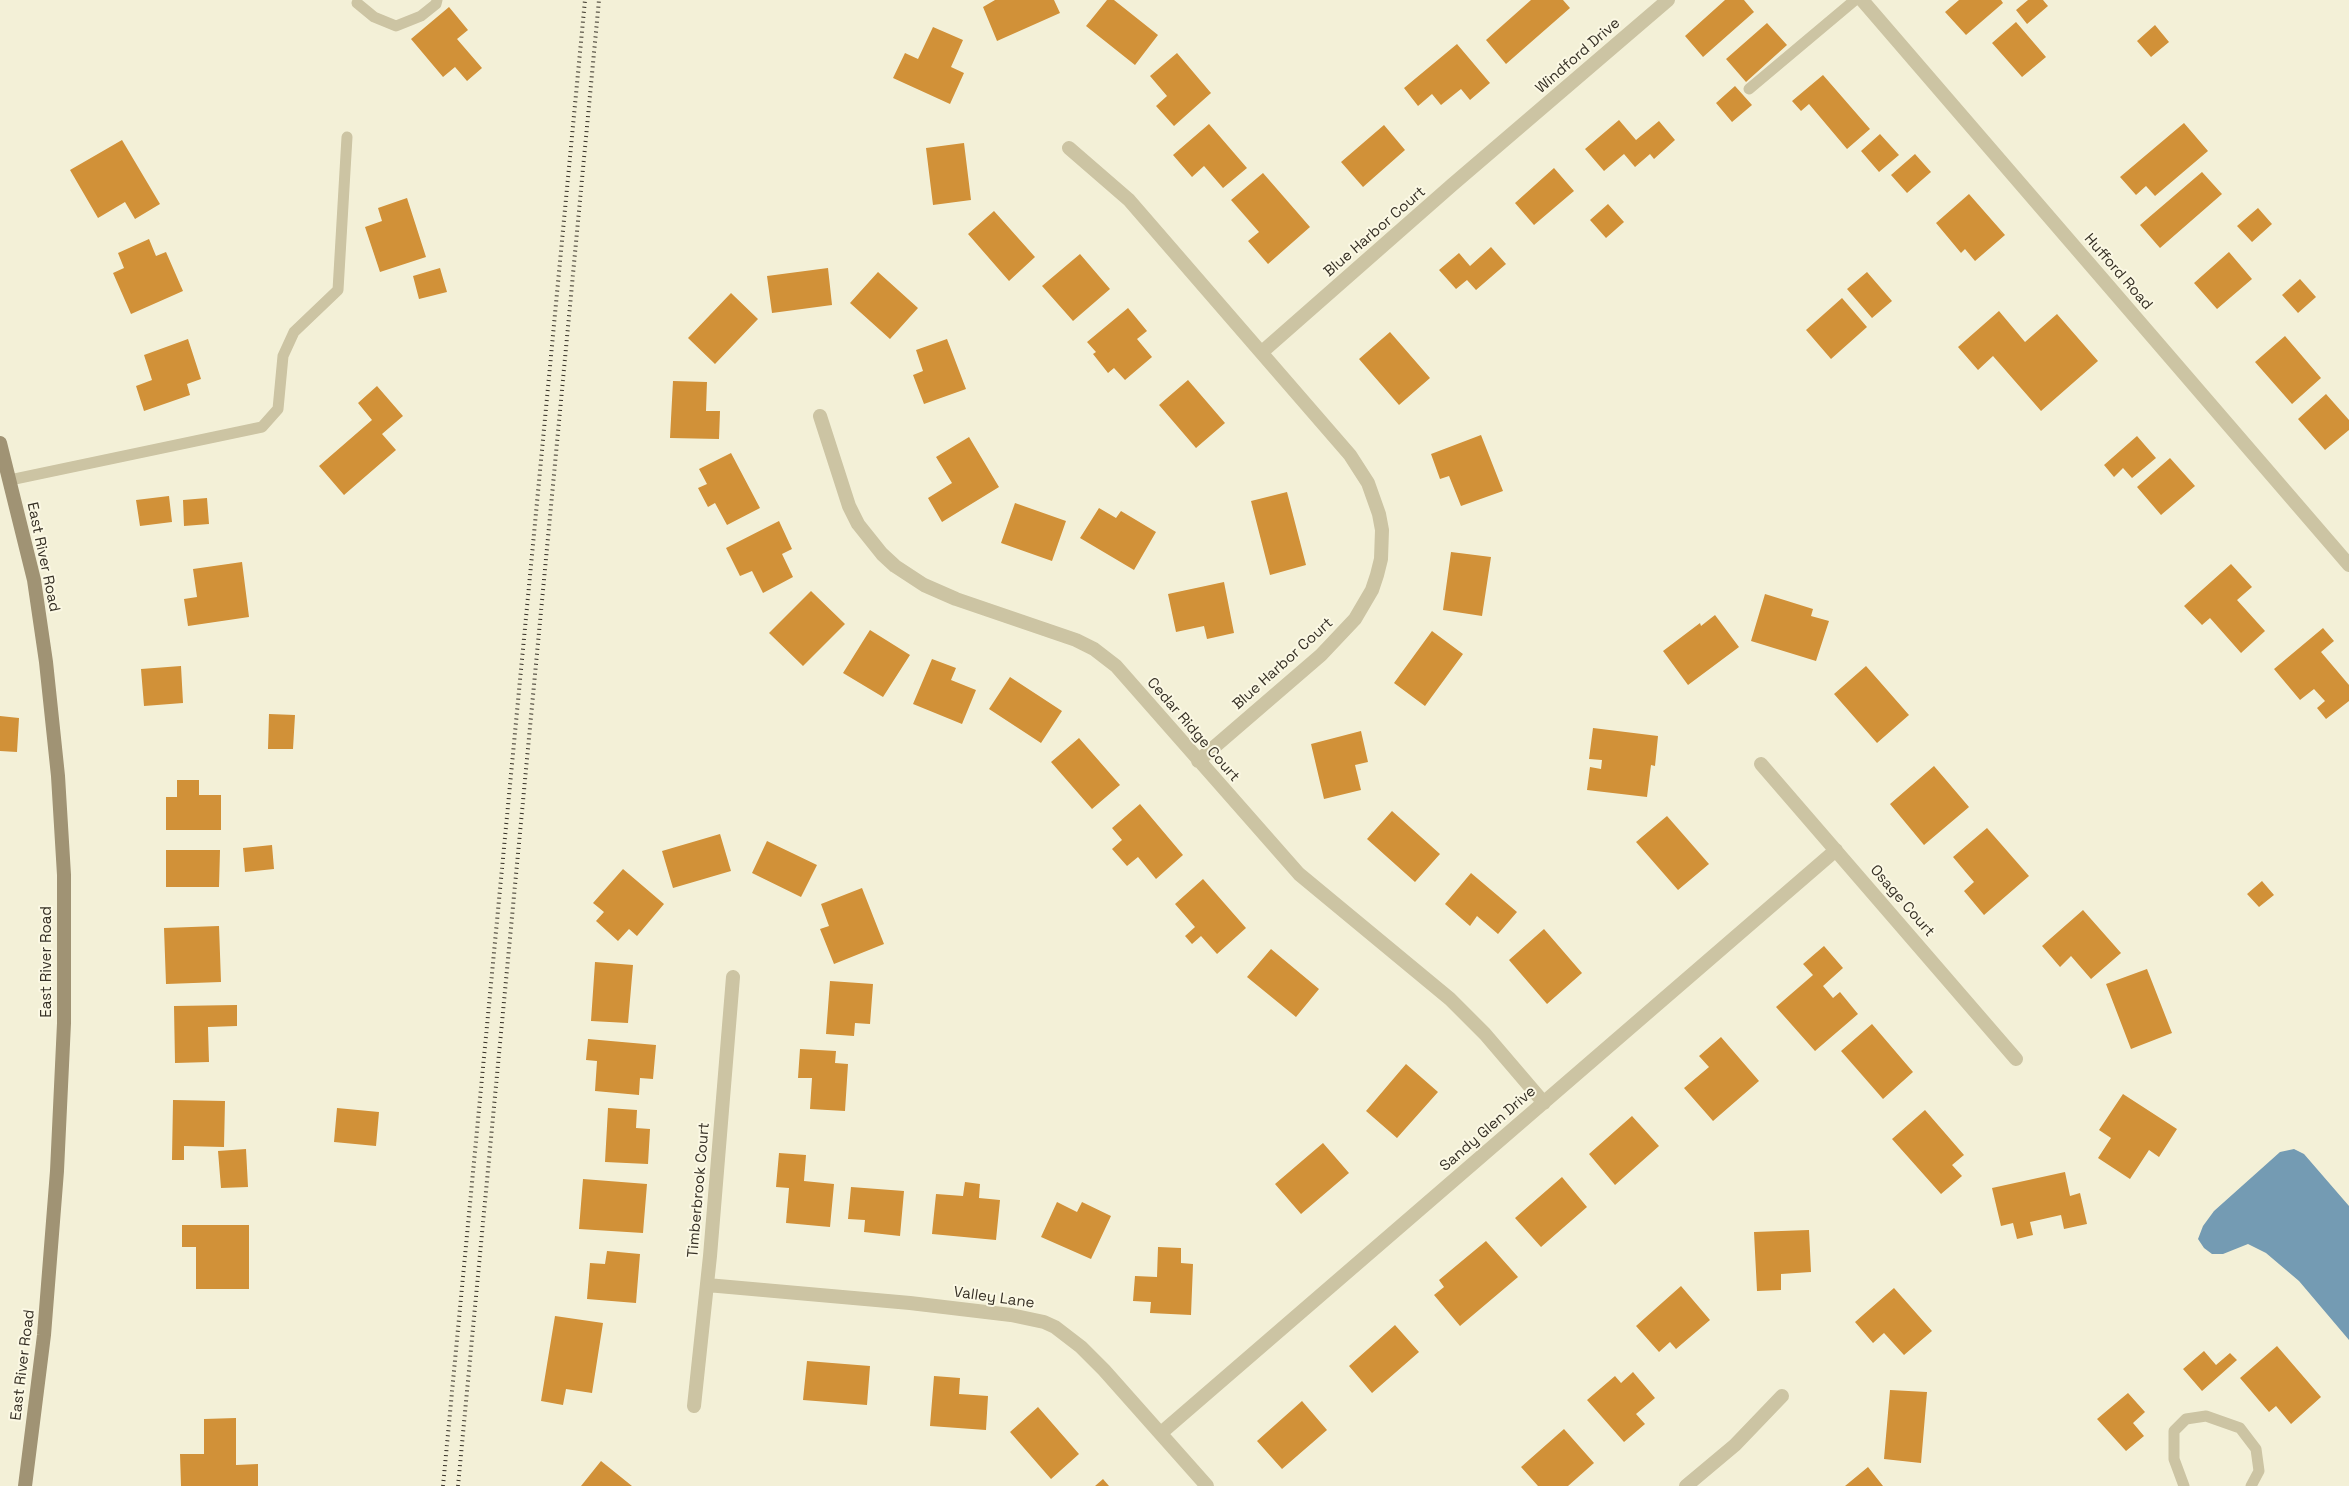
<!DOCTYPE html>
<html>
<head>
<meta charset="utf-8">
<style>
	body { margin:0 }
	canvas { display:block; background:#f3f0d7 }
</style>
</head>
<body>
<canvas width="2349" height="1486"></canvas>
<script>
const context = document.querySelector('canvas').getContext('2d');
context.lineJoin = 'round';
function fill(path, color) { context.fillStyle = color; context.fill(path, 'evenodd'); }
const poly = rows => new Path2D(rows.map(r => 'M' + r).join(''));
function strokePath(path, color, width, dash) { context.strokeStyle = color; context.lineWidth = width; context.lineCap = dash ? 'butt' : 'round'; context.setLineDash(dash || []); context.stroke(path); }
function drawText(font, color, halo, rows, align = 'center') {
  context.font = font + ' "Space Grotesk",sans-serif'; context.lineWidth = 4; context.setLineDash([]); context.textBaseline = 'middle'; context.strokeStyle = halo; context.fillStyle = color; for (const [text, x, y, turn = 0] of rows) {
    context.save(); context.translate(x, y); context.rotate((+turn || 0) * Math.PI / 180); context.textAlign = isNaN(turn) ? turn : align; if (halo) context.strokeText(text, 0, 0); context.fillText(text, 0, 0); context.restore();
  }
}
fill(poly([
	[2294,1149,2304,1154,2349,1206,2349,1340,2299,1281,2266,1253,2248,1244,2223,1254,2212,1254,2204,1248,2198,1239,2203,1226,2214,1211,2280,1152]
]), '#749bb3');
fill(poly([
	[995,0,1054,0,1060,13,997,41,983,7],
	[1107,0,1114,0,1158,35,1135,65,1086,26],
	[1531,0,1563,0,1570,8,1506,64,1486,40],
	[1725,0,1744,0,1754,12,1703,57,1685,36],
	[1959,0,2001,0,2003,3,1966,35,1945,12],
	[2028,0,2043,0,2048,6,2027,24,2016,10],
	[449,7,468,30,457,39,482,68,467,81,455,67,443,77,411,39],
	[2016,22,2046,57,2022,77,1992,43],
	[1767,23,1787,45,1746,82,1726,59],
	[2155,25,2169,42,2151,57,2137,41],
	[933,27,963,40,951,67,964,73,950,104,893,78,905,53,918,59],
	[1457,44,1490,83,1470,100,1461,89,1441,105,1432,94,1418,106,1404,88],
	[1177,53,1211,93,1174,126,1156,106,1167,96,1150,76],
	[1823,75,1870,129,1847,149,1809,104,1801,111,1792,101],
	[1735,86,1752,105,1732,122,1716,103],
	[1619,120,1636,140,1659,121,1675,140,1654,159,1650,154,1635,167,1624,154,1604,171,1585,149],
	[2184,123,2208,151,2155,196,2146,186,2136,195,2120,177],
	[1209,124,1247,168,1223,188,1204,166,1192,177,1173,155],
	[1384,125,1405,150,1363,187,1341,162],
	[1880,134,1899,155,1879,172,1861,151],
	[122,140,160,204,135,219,125,202,98,218,70,170],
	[964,143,971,200,933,205,926,148],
	[1915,154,1931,172,1907,193,1891,175],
	[1554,168,1574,191,1534,225,1515,203],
	[2202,172,2222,194,2160,248,2140,225],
	[1263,173,1310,227,1268,264,1248,241,1259,232,1231,200],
	[1969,194,2005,235,1975,261,1965,249,1961,253,1936,223],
	[407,198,426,257,380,272,365,227,382,221,378,208],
	[1608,204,1624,222,1606,238,1590,220],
	[2258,208,2272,224,2252,242,2237,226],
	[994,211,1035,257,1009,281,968,234],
	[149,239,156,256,166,252,183,291,131,314,113,273,124,268,118,253],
	[1491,247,1506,264,1476,290,1467,280,1456,289,1439,270,1459,253,1470,266],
	[2229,252,2252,279,2217,309,2194,283],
	[1080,254,1110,289,1073,321,1042,286],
	[440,268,447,292,419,299,413,276],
	[828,268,832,305,772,313,767,276],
	[878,272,918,308,890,339,850,303],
	[1867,272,1892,301,1872,318,1847,289],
	[2300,279,2316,297,2298,313,2282,295],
	[731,293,758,319,715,364,688,338],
	[1842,298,1867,327,1831,359,1806,330],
	[1128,308,1147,331,1137,339,1152,357,1125,380,1114,368,1108,373,1093,354,1096,352,1087,342],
	[1999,311,2025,342,2057,314,2098,361,2041,411,1993,356,1978,370,1958,347],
	[1390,332,1430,378,1399,405,1359,359],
	[2285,336,2321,378,2292,404,2255,362],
	[188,339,201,379,187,384,190,395,144,411,136,386,152,380,144,355],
	[947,339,966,389,924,404,913,375,923,371,916,350],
	[1188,380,1225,423,1196,448,1159,405],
	[673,381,707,382,706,411,720,411,719,439,670,438],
	[377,386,403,416,382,434,396,450,344,495,319,466,372,420,358,403],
	[2326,394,2349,420,2349,430,2325,450,2298,419],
	[1481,435,1503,491,1461,506,1449,476,1440,479,1431,454],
	[2137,436,2156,458,2132,478,2123,468,2114,477,2104,465],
	[969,437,999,487,942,522,928,498,952,483,936,457],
	[731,453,760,508,727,525,715,503,708,507,698,488,707,484,699,469],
	[2170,458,2195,486,2161,515,2137,487],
	[1287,492,1306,565,1270,575,1251,501],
	[169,496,172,522,140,526,136,500],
	[207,498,209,524,184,526,183,500],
	[1015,503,1066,521,1052,561,1001,543],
	[1099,508,1116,518,1121,511,1156,532,1134,570,1080,538],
	[779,521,792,549,782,554,793,577,763,593,752,571,740,576,726,548],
	[1451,552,1491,557,1482,616,1443,610],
	[242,562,249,617,188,626,184,599,197,597,193,569],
	[2231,564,2252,587,2237,600,2265,631,2241,653,2210,618,2202,625,2184,606],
	[1224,582,1234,633,1207,639,1204,626,1176,632,1168,594],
	[811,591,845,624,803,666,769,633],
	[1765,594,1813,609,1811,616,1829,621,1816,661,1751,641],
	[1715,615,1739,647,1688,685,1663,651,1700,623,1701,626],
	[2323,628,2334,641,2321,652,2349,685,2349,701,2326,719,2317,708,2325,701,2314,689,2300,700,2274,669],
	[870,630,910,655,883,697,843,673],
	[1432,631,1463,654,1425,706,1394,683],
	[932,659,956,668,951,680,976,690,962,724,913,704],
	[181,666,183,703,144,706,141,669],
	[1866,666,1909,715,1877,743,1834,694],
	[1010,677,1062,711,1041,743,989,709],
	[269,714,295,715,293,749,268,749],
	[0,716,19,718,17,752,0,751],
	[1593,728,1658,736,1655,766,1651,765,1647,797,1587,790,1590,767,1601,769,1602,760,1589,759],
	[1361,731,1368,762,1355,765,1361,790,1324,799,1311,744],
	[1079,738,1120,785,1092,809,1051,762],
	[1934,766,1969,807,1924,845,1890,804],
	[177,780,199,780,199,795,221,795,221,830,166,830,166,797,177,797],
	[1140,804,1183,855,1156,879,1138,857,1127,866,1112,849,1122,840,1112,828],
	[1392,811,1440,854,1415,882,1367,839],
	[1667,816,1709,864,1678,890,1636,842],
	[1987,828,2029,876,1984,915,1964,891,1974,882,1953,857],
	[720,834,731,871,673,888,662,851],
	[767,841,817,865,801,897,752,873],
	[272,845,274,869,245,872,243,848],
	[166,850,220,850,219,887,166,887],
	[623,869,664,904,637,936,629,929,618,941,596,921,604,912,593,903],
	[1471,873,1517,912,1498,934,1477,916,1470,926,1445,904],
	[1203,879,1246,928,1217,954,1201,936,1192,944,1185,936,1195,927,1175,904],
	[2262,881,2274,895,2259,907,2247,894],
	[862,888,884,944,834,964,820,929,829,926,821,904],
	[2083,910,2121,953,2091,979,2071,956,2060,967,2042,946],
	[219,926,221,982,166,984,164,928],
	[1544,929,1582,973,1547,1004,1509,960],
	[1824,946,1843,968,1823,986,1833,998,1840,992,1858,1014,1815,1051,1776,1007,1813,975,1803,964],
	[1271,949,1319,989,1296,1017,1247,977],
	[595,962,633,965,628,1023,591,1021],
	[2147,969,2172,1033,2131,1049,2106,984],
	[830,981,873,984,870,1024,855,1023,854,1036,826,1034],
	[237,1005,237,1026,208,1027,209,1062,175,1063,174,1006],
	[1872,1024,1913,1072,1883,1099,1841,1051],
	[1721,1037,1759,1081,1713,1121,1684,1088,1709,1067,1699,1056],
	[588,1039,656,1045,653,1079,640,1078,639,1095,595,1091,597,1061,586,1060],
	[800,1049,836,1051,835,1063,848,1064,845,1111,810,1109,812,1078,798,1078],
	[1406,1064,1438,1092,1397,1138,1366,1111],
	[2123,1094,2177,1129,2159,1157,2149,1150,2130,1179,2098,1158,2111,1138,2099,1130],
	[173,1100,225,1101,224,1147,184,1146,184,1160,172,1160],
	[337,1108,379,1112,376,1146,334,1142],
	[608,1108,637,1110,636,1128,650,1129,648,1164,605,1162],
	[1925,1110,1964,1155,1952,1165,1962,1176,1941,1194,1892,1139],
	[1632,1116,1659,1146,1615,1185,1589,1154],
	[1323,1143,1349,1173,1301,1214,1275,1184],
	[246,1149,248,1187,221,1188,218,1151],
	[779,1153,806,1155,804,1181,834,1184,830,1227,786,1223,789,1188,776,1187],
	[2065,1172,2070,1196,2080,1193,2087,1224,2064,1229,2061,1215,2030,1222,2033,1235,2017,1239,2013,1223,2001,1226,1992,1188],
	[1562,1177,1587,1207,1541,1247,1515,1218],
	[583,1179,647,1184,643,1233,579,1229],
	[965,1182,980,1184,979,1198,1000,1200,996,1240,932,1234,936,1194,963,1196],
	[851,1187,904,1191,900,1236,864,1232,865,1220,848,1219],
	[1057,1202,1077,1212,1082,1202,1111,1216,1091,1259,1041,1237],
	[182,1225,249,1225,249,1289,196,1289,196,1247,182,1247],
	[1809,1230,1811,1272,1781,1274,1781,1290,1757,1291,1754,1232],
	[1486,1241,1518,1277,1460,1326,1434,1295,1444,1287,1439,1280],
	[1158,1247,1181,1248,1181,1263,1193,1264,1191,1315,1150,1313,1151,1302,1133,1301,1135,1276,1157,1277],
	[607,1251,640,1254,636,1303,587,1299,590,1263,605,1264],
	[1681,1286,1710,1320,1676,1349,1670,1342,1659,1352,1636,1326],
	[1894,1288,1932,1331,1904,1355,1884,1333,1873,1343,1855,1322],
	[555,1316,603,1323,592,1393,566,1389,563,1405,541,1401],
	[1395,1325,1419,1352,1372,1393,1349,1366],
	[2277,1346,2321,1397,2291,1424,2276,1406,2269,1412,2240,1378],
	[2204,1351,2216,1365,2230,1353,2237,1360,2202,1391,2183,1369],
	[807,1361,870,1366,867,1405,803,1400],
	[1633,1372,1655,1398,1636,1414,1645,1424,1624,1442,1587,1400,1615,1376,1621,1383],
	[934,1376,960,1378,959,1394,988,1396,986,1430,930,1426],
	[1890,1390,1927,1392,1921,1463,1884,1459],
	[2128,1393,2145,1412,2133,1423,2144,1436,2126,1451,2097,1419],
	[1302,1401,1327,1430,1282,1469,1257,1441],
	[1038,1407,1079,1454,1051,1479,1010,1432],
	[236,1418,236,1465,258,1464,258,1486,181,1486,180,1454,204,1454,204,1419],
	[1564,1429,1594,1463,1568,1486,1538,1486,1521,1467],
	[601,1461,632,1486,581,1486],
	[1868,1467,1883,1486,1845,1486],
	[1103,1479,1109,1486,1095,1486]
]), '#d19138');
strokePath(poly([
	[357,3,374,17,396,26,421,16,436,4,437,0],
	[1749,89,1855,0],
	[10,480,262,427,278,409,283,356,294,332,338,290,347,137],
	[2184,1486,2174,1459,2174,1431,2186,1419,2206,1416,2240,1428,2256,1449,2259,1471,2251,1486]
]), '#ccc4a3', 11);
strokePath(poly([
	[1862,0,2349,565],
	[1069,148,1129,200,1350,455,1368,483,1379,514,1382,530,1381,559,1377,575,1372,590,1355,619,1321,655,1198,761],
	[1262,352,1452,185,1668,0],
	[820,416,849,506,858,524,882,554,895,566,924,585,956,599,1076,640,1094,649,1116,666,1299,874,1450,999,1485,1034,1544,1103],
	[1761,764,2016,1059],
	[707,1285,910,1303,1011,1315,1044,1322,1055,1327,1081,1347,1104,1370,1207,1486],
	[694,1406,710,1256,733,977],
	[1161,1433,1836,850],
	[1686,1486,1735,1445,1782,1396]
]), '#ccc4a3', 14);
strokePath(poly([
	[0,443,34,580,46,662,58,776,64,875,64,1023,57,1171,44,1335,25,1486]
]), '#a09374', 14);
strokePath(poly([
	[443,1486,585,0],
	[458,1486,599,0]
]), '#363025', 4, [1, 4]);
drawText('15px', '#363025', '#fbf8e4', [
	["Windford Drive",1578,56,-41],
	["Blue Harbor Court",1375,232,-41],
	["Hufford Road",2118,272,49],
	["East River Road",43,557,78],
	["Blue Harbor Court",1283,664,-42],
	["Cedar Ridge Court",1193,730,49],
	["Osage Court",1902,901,49],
	["East River Road",47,962,-90],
	["Sandy Glen Drive",1488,1129,-41],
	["Timberbrook Court",699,1190,-85],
	["Valley Lane",994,1298,8],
	["East River Road",23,1365,-83]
]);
</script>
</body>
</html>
